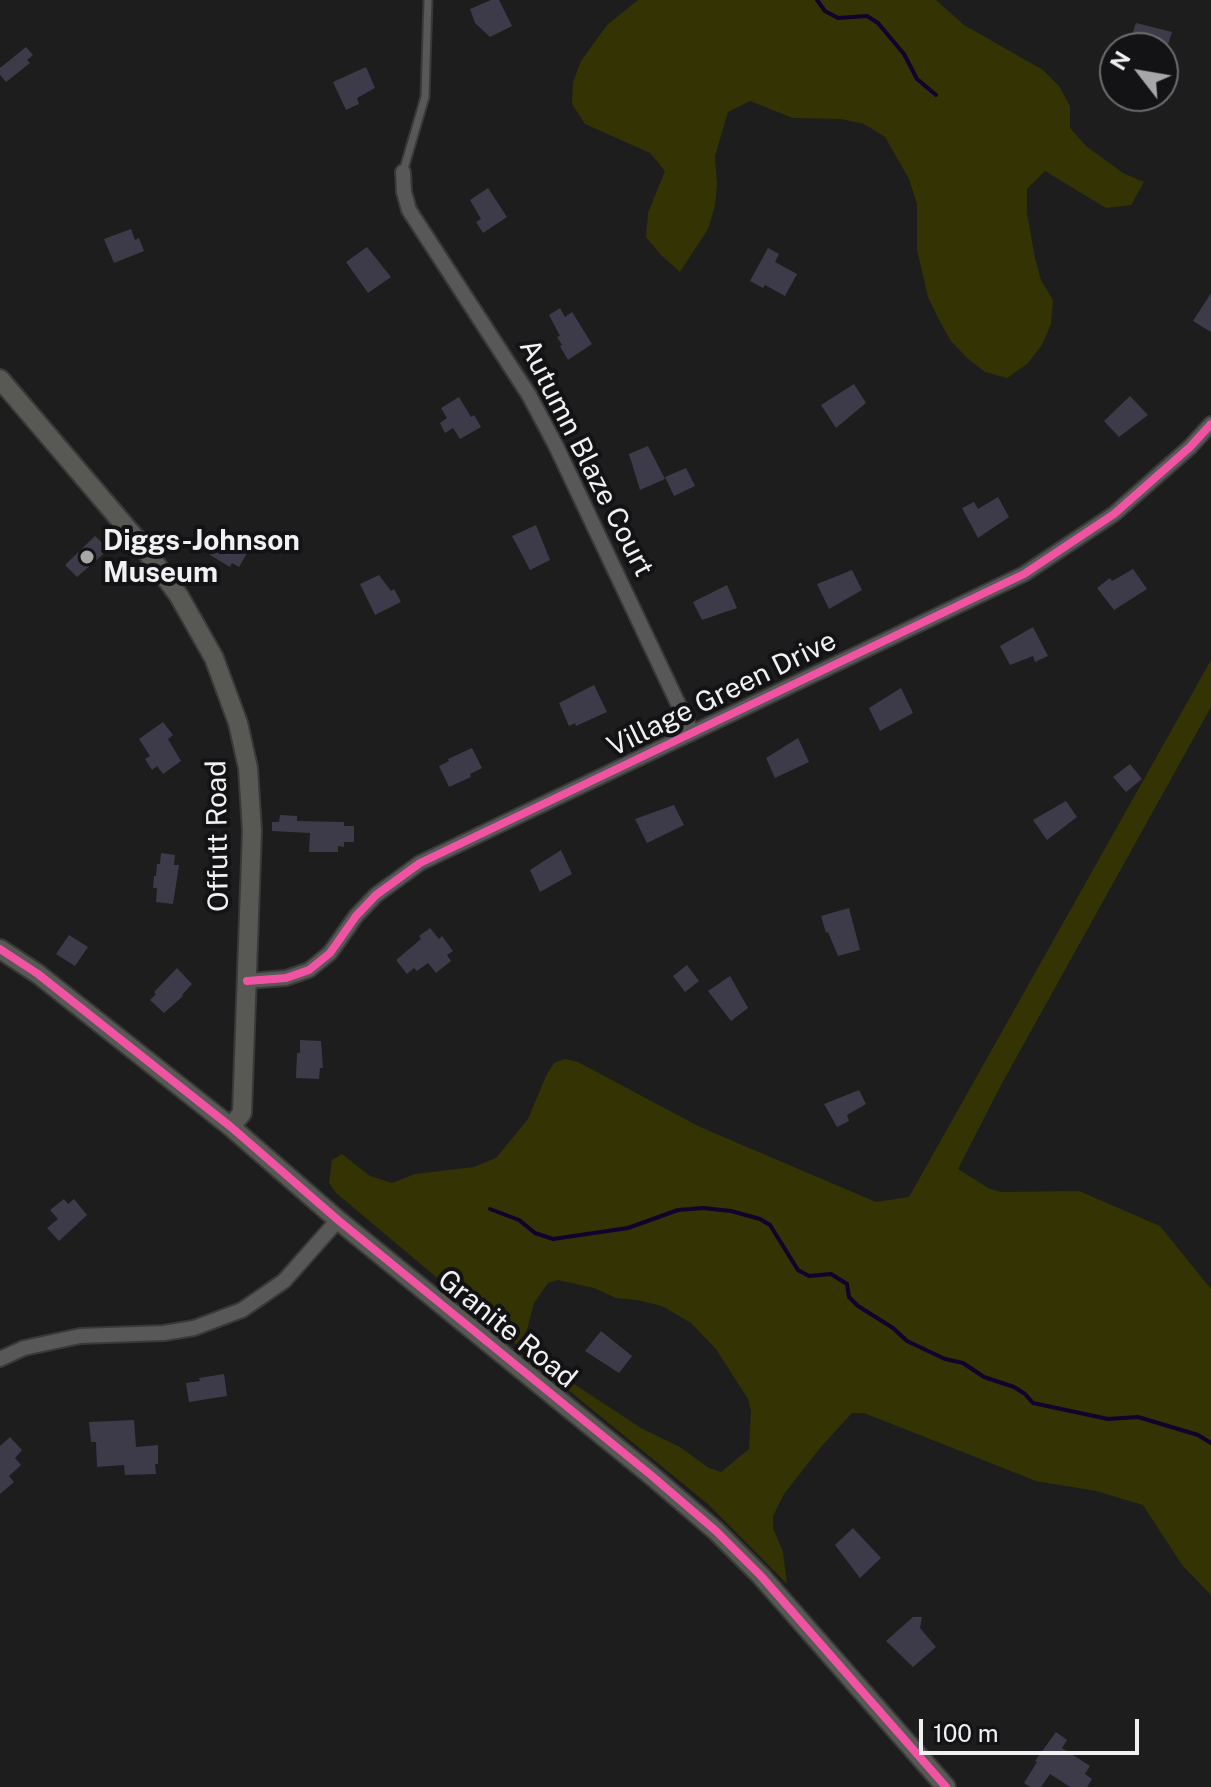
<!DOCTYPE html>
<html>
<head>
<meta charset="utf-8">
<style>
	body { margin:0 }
	#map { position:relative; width:1211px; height:1787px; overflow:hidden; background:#1d1d1e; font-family:"Public Sans",sans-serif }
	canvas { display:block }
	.north { position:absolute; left:1099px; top:32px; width:80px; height:80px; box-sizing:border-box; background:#131316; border:2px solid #6c6c6e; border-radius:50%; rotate:301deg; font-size:22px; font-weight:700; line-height:32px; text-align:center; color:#f1f1f3 }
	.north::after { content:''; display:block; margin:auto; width:28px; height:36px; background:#a7a7a8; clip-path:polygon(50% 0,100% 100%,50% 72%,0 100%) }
	.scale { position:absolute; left:919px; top:1719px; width:220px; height:36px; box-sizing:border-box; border:4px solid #f1f1f3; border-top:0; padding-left:10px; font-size:24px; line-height:28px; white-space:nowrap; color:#f1f1f3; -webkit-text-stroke:6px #131316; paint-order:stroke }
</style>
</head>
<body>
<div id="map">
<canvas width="1211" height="1787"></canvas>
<div class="north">N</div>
<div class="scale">100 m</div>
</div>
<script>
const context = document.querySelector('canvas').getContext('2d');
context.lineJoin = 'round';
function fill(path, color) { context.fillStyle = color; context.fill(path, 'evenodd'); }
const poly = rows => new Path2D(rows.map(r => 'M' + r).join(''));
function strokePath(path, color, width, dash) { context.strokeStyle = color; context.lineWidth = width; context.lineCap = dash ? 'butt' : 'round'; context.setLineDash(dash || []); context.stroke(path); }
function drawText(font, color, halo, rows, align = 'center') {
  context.font = font + ' "Public Sans",sans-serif'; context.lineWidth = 8; context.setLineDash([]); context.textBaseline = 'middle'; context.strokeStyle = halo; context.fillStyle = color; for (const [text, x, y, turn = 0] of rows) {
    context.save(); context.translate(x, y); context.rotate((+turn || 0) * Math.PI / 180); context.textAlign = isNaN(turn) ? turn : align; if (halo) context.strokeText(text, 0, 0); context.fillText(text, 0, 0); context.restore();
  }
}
fill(poly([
	[638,0,936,0,964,25,1043,70,1059,86,1070,106,1070,128,1086,146,1123,173,1144,182,1131,205,1106,208,1045,171,1027,189,1027,213,1035,258,1041,280,1053,300,1051,324,1042,345,1027,364,1007,378,985,372,967,358,951,341,939,320,928,297,917,250,917,204,909,179,885,137,864,124,841,119,793,118,750,101,728,112,715,156,717,183,715,206,708,229,680,272,661,255,646,237,648,213,665,171,650,153,585,124,572,104,573,82,581,61,607,25],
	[1211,660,1211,707,1001,1085,958,1169,990,1189,1001,1192,1079,1191,1160,1226,1211,1289,1211,1595,1182,1565,1143,1505,1096,1491,1036,1481,864,1413,852,1413,820,1448,784,1494,773,1516,773,1528,783,1552,787,1584,709,1505,561,1384,571,1382,641,1428,680,1447,709,1468,721,1472,749,1449,751,1411,748,1399,716,1349,691,1323,662,1306,637,1300,616,1298,594,1288,558,1280,548,1283,534,1303,522,1349,336,1193,329,1183,332,1160,342,1154,370,1176,392,1183,415,1174,474,1167,496,1158,528,1119,546,1076,554,1063,565,1059,578,1062,700,1127,876,1202,909,1197]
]), '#333304');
strokePath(poly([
	[817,0,825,11,838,18,867,16,878,23,904,54,917,79,936,95],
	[490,1209,519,1220,535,1233,553,1239,628,1228,678,1210,703,1208,731,1211,760,1219,770,1225,798,1270,809,1276,831,1274,847,1284,849,1297,858,1306,893,1328,907,1341,945,1359,963,1363,984,1377,1014,1387,1025,1394,1033,1403,1108,1419,1138,1417,1198,1435,1211,1443]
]), '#10032e', 4);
fill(poly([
	[491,0,499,0,512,26,490,37,475,23,470,9],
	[1136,23,1172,32,1167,48,1128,46],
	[26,47,33,55,27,60,30,63,6,82,0,75,0,68],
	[366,67,375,88,357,98,359,104,346,110,333,82],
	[488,188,507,217,483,233,476,222,481,219,470,200],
	[131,229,135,240,139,238,144,251,114,263,104,239],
	[367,247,391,277,368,293,346,262],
	[768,248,779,254,775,262,797,274,785,296,765,285,763,288,750,281],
	[1211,293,1211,332,1193,321],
	[560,308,565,317,572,312,592,344,568,360,560,346,562,345,557,337,560,336,549,315],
	[854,384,866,403,836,428,821,405],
	[1130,396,1148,415,1119,437,1104,421],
	[459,397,471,417,474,415,481,427,460,439,453,428,445,433,440,423,447,418,441,408],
	[648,446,665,479,640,490,629,454],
	[686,468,695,486,674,496,665,477],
	[998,497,1009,517,978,538,962,508,974,502,978,509],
	[536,525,550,560,530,570,512,536],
	[225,528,238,536,236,540,250,548,239,567,232,563,230,567,210,555],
	[95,536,109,549,77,577,65,565],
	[1133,569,1147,589,1114,610,1097,588,1110,578,1112,581],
	[852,570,862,590,829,609,817,584],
	[379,575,391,591,394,589,401,602,375,615,360,584],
	[727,585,737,608,702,620,693,602],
	[1033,627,1048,656,1035,662,1033,656,1010,665,1000,646],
	[594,685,607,712,576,726,575,723,569,726,559,703],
	[901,688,913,713,880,731,869,708],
	[163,722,173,735,168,739,181,761,163,774,157,766,152,770,145,759,150,756,139,739],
	[798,738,809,762,775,778,766,758],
	[472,748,482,768,470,774,471,777,449,787,439,766,449,761,448,759],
	[1130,764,1142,779,1126,792,1113,777],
	[1066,801,1077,817,1047,840,1033,820],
	[674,805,684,825,647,843,635,819],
	[280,815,297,816,297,821,344,822,344,826,354,826,354,842,344,842,344,847,338,846,338,852,309,852,310,833,272,831,272,822,279,822],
	[561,850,572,874,540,892,530,870],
	[161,853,175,855,174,865,179,865,173,904,156,902,157,888,153,888,154,876,156,876,157,864,160,864],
	[849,908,860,950,838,956,828,932,826,933,821,916],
	[430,928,439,939,442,936,453,951,447,955,451,961,436,973,428,963,417,971,414,968,407,974,396,960,421,939,419,936],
	[69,935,88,947,75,966,56,954],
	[687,965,699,981,685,992,673,976],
	[177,968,192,984,182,995,183,996,164,1013,150,1000,156,994,154,992],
	[730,976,748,1008,731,1021,708,991],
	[300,1040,321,1041,323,1068,320,1068,319,1079,296,1078,297,1053,300,1053],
	[859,1090,866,1104,847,1115,849,1121,837,1127,824,1104],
	[64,1199,68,1204,74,1199,87,1215,59,1241,47,1228,58,1219,50,1210],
	[601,1331,632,1356,619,1373,585,1351],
	[224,1374,227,1396,189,1402,186,1383,200,1381,199,1378],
	[134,1420,136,1447,158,1445,158,1464,155,1464,156,1474,125,1475,124,1465,97,1467,96,1442,91,1442,89,1422],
	[10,1437,22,1450,15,1458,21,1465,9,1476,14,1482,0,1494,0,1446],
	[853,1528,881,1558,860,1578,835,1545],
	[913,1617,922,1617,920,1628,936,1647,913,1667,886,1641],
	[1056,1732,1067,1740,1062,1748,1090,1766,1085,1774,1092,1779,1087,1787,1070,1787,1050,1774,1041,1787,1030,1787,1024,1783,1037,1762,1035,1761]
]), '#3d3b49');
const lane = poly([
	[403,172,425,97,428,0]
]);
const street = poly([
	[403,172,404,192,409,210,529,395,556,446,692,733],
	[247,981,286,978,309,970,330,953,356,916,376,895,420,863,1024,574,1114,514,1190,447,1211,424],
	[0,1359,24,1348,80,1336,164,1333,194,1328,242,1310,284,1281,338,1220]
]);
const secondary = poly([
	[0,379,144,548,179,596,214,658,238,723,248,768,252,831,242,1113,231,1127],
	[0,949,38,974,231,1127,338,1220,652,1476,716,1531,761,1576,946,1787]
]);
strokePath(lane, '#39393a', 11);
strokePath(street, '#39393a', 18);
strokePath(secondary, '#39393a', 22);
strokePath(lane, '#585859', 7);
strokePath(street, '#585859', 14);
strokePath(secondary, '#585854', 18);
strokePath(poly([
	[0,949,38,974,231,1127,338,1220,652,1476,716,1531,761,1576,946,1787],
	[247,981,286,978,309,970,330,953,356,916,376,895,420,863,1024,574,1114,514,1190,447,1211,424]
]), '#f153a3', 8);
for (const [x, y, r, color] of [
	[87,557,8,"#a7a7a8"]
]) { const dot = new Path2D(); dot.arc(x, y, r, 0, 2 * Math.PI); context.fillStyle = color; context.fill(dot); strokePath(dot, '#131316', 3); }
drawText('28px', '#f1f1f3', '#131316', [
	["Autumn Blaze Court",586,458,63],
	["Village Green Drive",722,694,-26],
	["Offutt Road",218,836,-91],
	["Granite Road",507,1329,39]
]);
drawText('bold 28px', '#f1f1f3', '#131316', [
	["Diggs-Johnson",103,541],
	["Museum",103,573]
], 'left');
</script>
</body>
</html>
